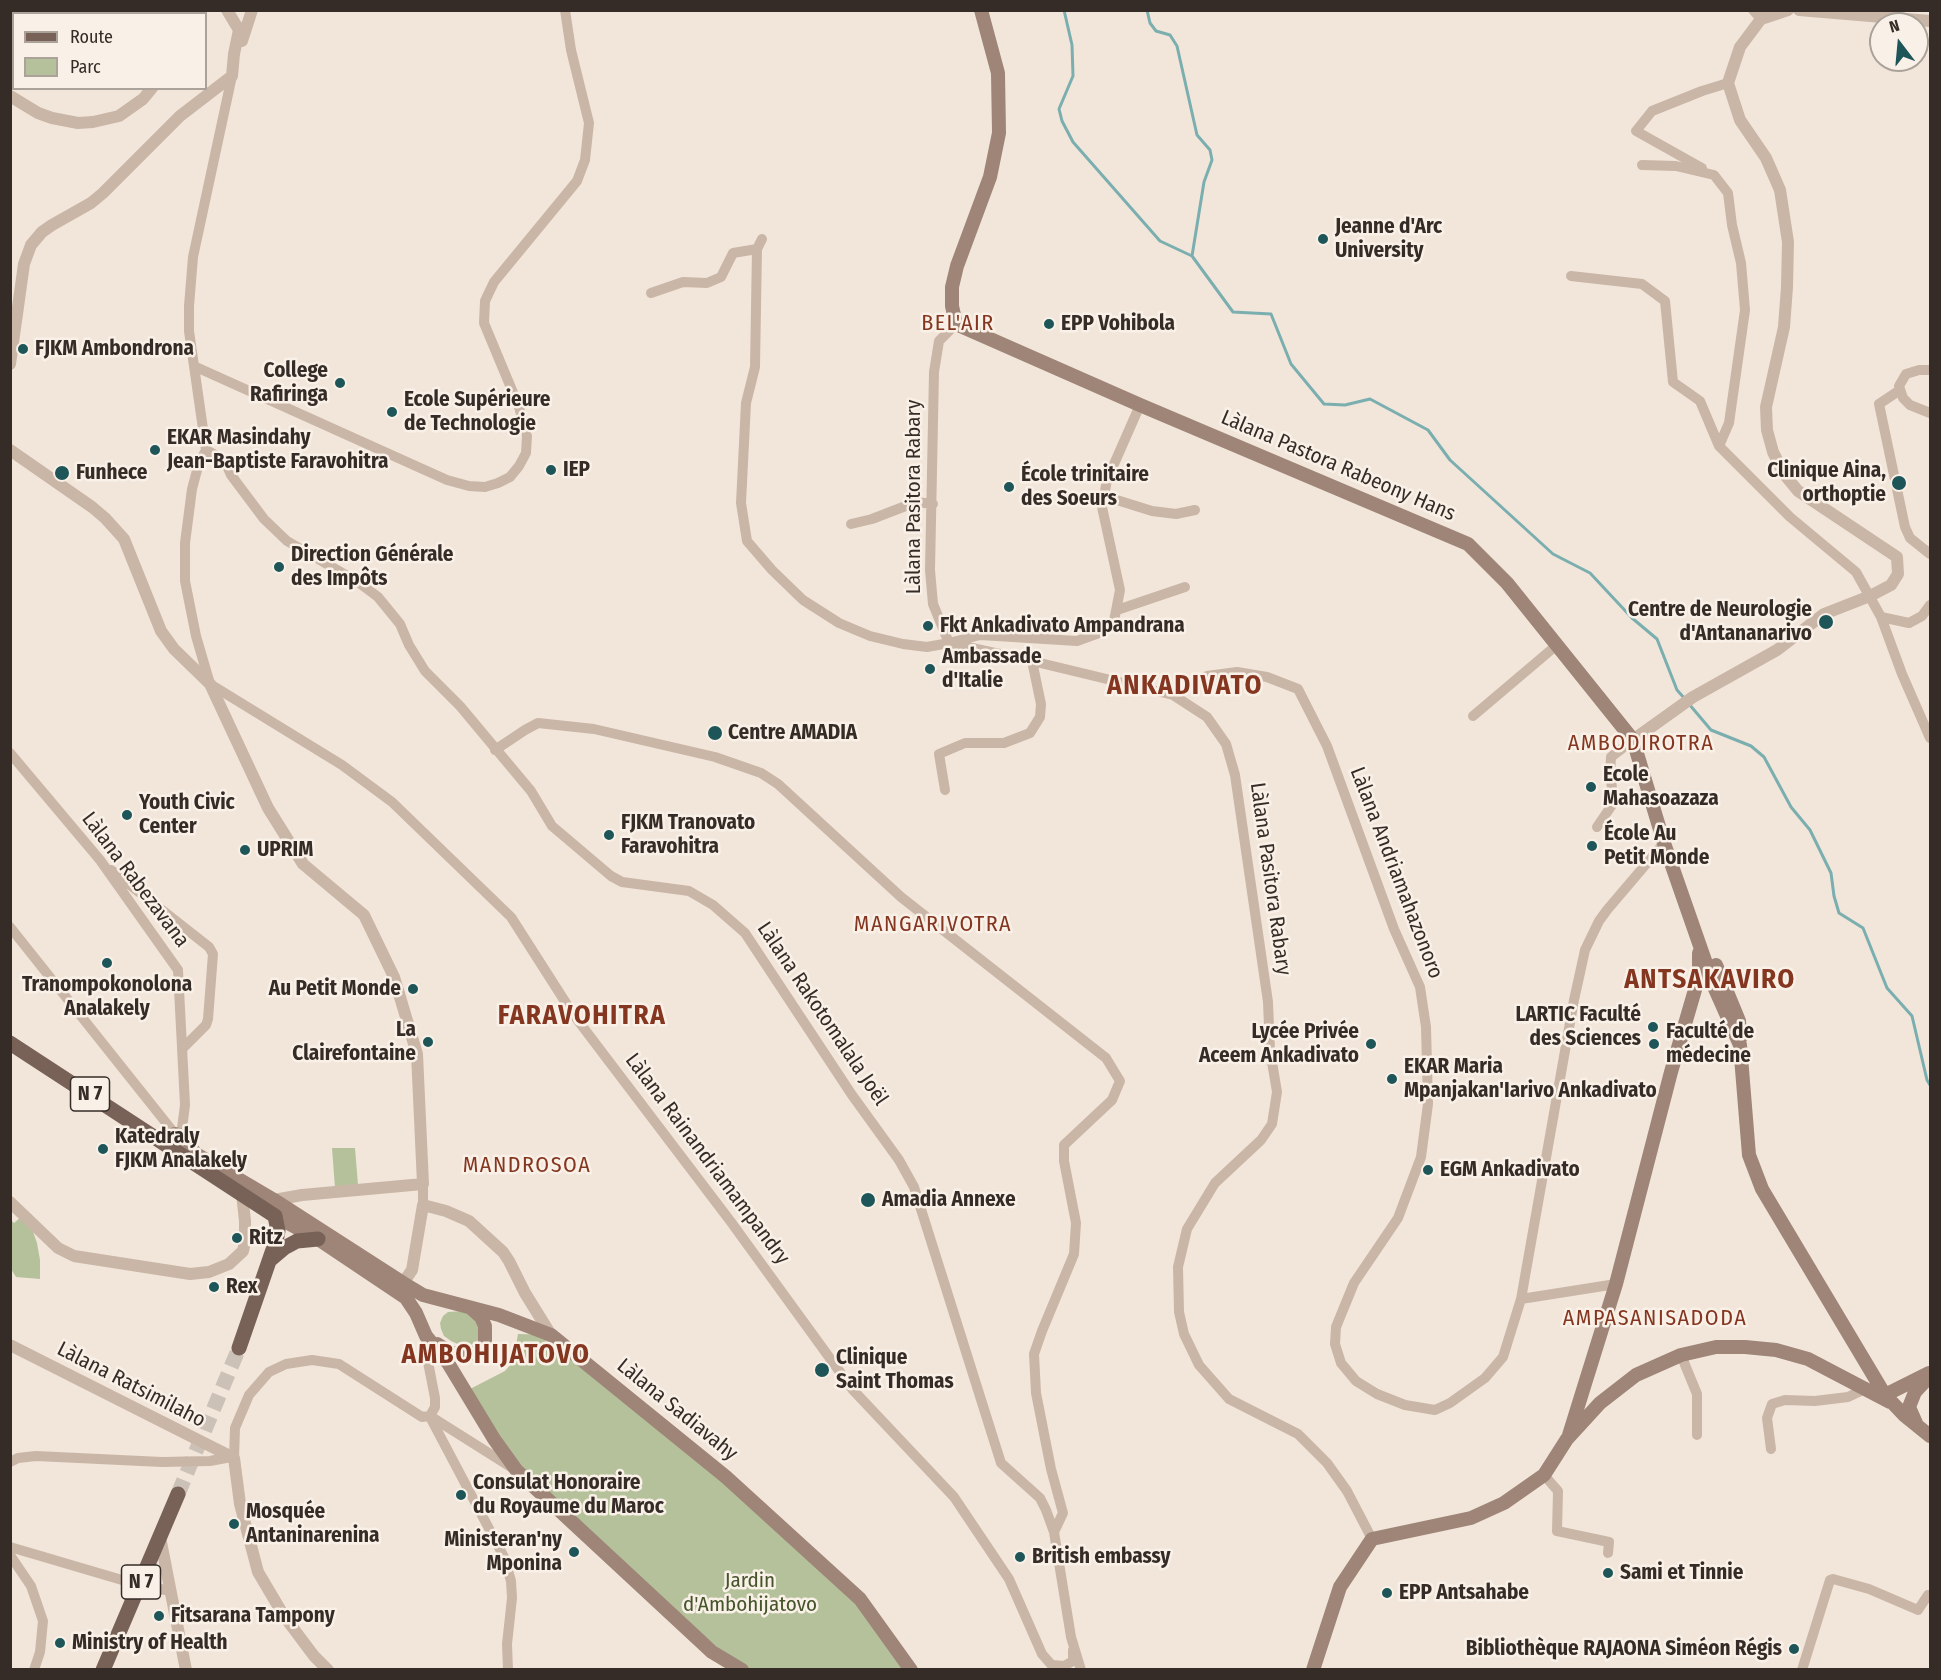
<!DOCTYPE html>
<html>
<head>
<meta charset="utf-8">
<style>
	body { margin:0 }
	#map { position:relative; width:1941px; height:1680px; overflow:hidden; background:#f2e6db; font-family:"Fira Sans Condensed",sans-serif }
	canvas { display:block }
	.frame { position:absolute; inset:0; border:12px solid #362c27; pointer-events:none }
	.legend { position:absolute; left:12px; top:12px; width:195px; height:78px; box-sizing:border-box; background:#f9f1e7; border:2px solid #aba29a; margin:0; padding:8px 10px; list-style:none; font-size:18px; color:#362c27 }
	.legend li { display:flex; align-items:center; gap:12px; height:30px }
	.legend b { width:30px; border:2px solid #aba29a }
	.north { position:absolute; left:1869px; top:12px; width:60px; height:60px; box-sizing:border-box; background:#f9f1e7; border:2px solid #aba29a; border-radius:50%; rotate:344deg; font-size:16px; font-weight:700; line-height:24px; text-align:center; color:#362c27 }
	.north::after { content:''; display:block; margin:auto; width:21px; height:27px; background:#1d5558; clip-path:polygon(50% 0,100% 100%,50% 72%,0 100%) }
</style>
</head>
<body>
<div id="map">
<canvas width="1941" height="1680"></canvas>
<div class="frame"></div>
<ul class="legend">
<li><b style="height:8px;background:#786258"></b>Route</li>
<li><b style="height:16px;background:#b5c19b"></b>Parc</li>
</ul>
<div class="north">N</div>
</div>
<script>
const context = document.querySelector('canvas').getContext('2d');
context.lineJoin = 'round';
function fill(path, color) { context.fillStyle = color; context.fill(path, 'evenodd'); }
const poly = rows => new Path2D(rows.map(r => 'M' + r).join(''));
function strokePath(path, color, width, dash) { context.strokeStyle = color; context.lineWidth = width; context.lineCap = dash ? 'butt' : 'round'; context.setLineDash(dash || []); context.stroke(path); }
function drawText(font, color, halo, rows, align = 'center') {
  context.font = font + ' "Fira Sans Condensed",sans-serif'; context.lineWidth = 5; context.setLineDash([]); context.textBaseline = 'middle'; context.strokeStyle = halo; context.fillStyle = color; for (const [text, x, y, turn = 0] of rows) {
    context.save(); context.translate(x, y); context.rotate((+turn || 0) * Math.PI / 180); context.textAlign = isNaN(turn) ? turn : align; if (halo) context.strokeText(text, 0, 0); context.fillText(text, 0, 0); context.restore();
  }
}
fill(poly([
	[332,1148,355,1148,358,1185,335,1188],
	[21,1217,32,1229,37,1243,40,1260,40,1279,16,1277,11,1269,11,1220,14,1223],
	[462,1311,470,1314,481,1326,480,1339,471,1345,462,1346,451,1341,444,1336,441,1329,440,1323,443,1316,448,1312],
	[518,1334,551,1335,855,1594,905,1661,902,1669,742,1669,517,1471,470,1389,505,1371,513,1362]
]), '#b5c19b');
strokePath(poly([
	[1064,10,1072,45,1073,76,1059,109,1062,121,1073,142,1160,241,1192,256,1233,312,1271,314,1291,364,1324,404,1345,405,1370,399,1428,430,1450,460,1553,554,1590,573,1632,618,1657,639,1677,690,1685,699],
	[1147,10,1150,23,1156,31,1170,35,1177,46,1197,135,1210,150,1212,160,1204,182,1192,256],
	[1689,704,1711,730,1751,746,1764,757,1791,807,1810,830,1831,873,1834,896,1839,913,1863,928,1887,988,1912,1016,1927,1080,1930,1085]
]), '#7aaeaf', 3);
strokePath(poly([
	[178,1494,239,1348]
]), '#ccc1b7', 15, [15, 8]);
strokePath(poly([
	[1753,10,1761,19],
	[232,76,193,257,189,306,189,331,206,450,199,463,192,489,185,543,185,581,196,636,210,684,342,765,392,802,511,917,573,1014,731,1222,853,1390,954,1497,1009,1579,1042,1654,1056,1670],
	[1642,165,1676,166,1714,175,1728,193,1732,225,1741,263,1745,310,1729,423,1719,446],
	[1702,168,1636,131,1652,111,1702,91,1728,83],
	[762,239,757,249,755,367,746,403,741,503,747,541,772,570,803,600,839,623,870,636,903,644,927,647,949,643,980,635,1077,641,1099,633,1114,621,1120,590,1102,507,1107,480,1140,405],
	[1571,276,1642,284,1665,301,1673,382,1700,401,1719,446,1790,517,1856,572,1881,617,1902,674,1930,738],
	[651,293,683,282,707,283,721,277,733,253,757,249],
	[956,324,939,341,934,372,930,570,933,604,949,643,1032,661,1173,695,1207,717,1226,744,1235,775,1268,1002,1270,1050,1277,1092,1272,1124,1261,1140,1215,1183,1187,1229,1178,1267,1179,1312,1184,1334,1199,1365,1229,1399,1298,1434,1327,1463,1347,1491,1372,1539],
	[196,367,447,480,469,486,485,487,498,483,510,477,519,466,526,453,527,436,519,407,484,323,485,301,494,282,577,181,585,160,589,123,571,50,565,10],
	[1930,370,1919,370,1906,374,1899,386,1903,398,1910,405,1930,413],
	[1900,390,1879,404,1905,527,1910,538,1930,554],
	[206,450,219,457,227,466,231,475,264,519,287,541,358,582,378,597,400,624,409,645,425,671,460,706,531,791,552,826,611,876,622,882,689,891,713,905,745,933,852,1095,899,1160,914,1187,1001,1463,1040,1498,1046,1510,1054,1532,1071,1637,1081,1670],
	[1104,496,1152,511,1176,514,1195,510],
	[851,524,872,519,916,502,933,504],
	[1117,610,1185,587],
	[1881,617,1909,623,1922,616,1930,605],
	[1173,695,1207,676,1237,672,1267,677,1298,689,1327,746,1394,929,1420,987,1426,1027,1428,1104,1421,1157,1398,1218,1354,1283,1336,1327,1335,1344,1341,1363,1356,1381,1377,1394,1405,1405,1435,1410,1450,1403,1485,1378,1503,1357,1521,1299,1574,1000,1585,950,1599,921,1607,910,1664,843],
	[1473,716,1558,644],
	[495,750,525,730,538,723,594,729,715,757,761,773,778,784,901,897,1106,1058,1120,1081,1112,1100,1064,1145,1064,1161,1076,1223,1074,1254,1042,1331,1034,1354,1036,1393,1051,1469,1063,1513,1054,1532],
	[10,753,100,860,178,970,185,1105,181,1136],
	[945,790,939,754,965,743,1004,743,1030,733,1040,717,1041,704,1032,661],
	[1597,827,1614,802,1610,774,1611,757,1633,740],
	[111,870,209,947,213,954,208,1019,206,1025,183,1048],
	[10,927,175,1134],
	[423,1184,423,1205],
	[1521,1299,1616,1284],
	[426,1336,428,1362,435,1398,435,1407,430,1416],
	[1681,1355,1697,1394,1697,1435],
	[430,1417,504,1557,511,1581,512,1598,507,1644,508,1670],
	[1771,1449,1767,1418,1772,1404,1785,1400,1815,1401,1848,1397,1865,1389],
	[234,1458,235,1428,249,1395,269,1372,286,1364,312,1360,339,1364,422,1417,430,1416,514,1469],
	[10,1462,18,1458,36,1456,162,1462,210,1461,231,1457],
	[1544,1475,1558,1491,1557,1531,1609,1542,1608,1553],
	[10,1547,139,1585,171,1591],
	[10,1555,31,1586,43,1621,40,1652,34,1670],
	[1052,1665,1064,1666,1073,1661,1073,1650],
	[1802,1670,1830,1580,1833,1579,1869,1589,1918,1610,1928,1595]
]), '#cab6a7', 10);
strokePath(poly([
	[227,10,239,30,234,54,232,76],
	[1799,10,1930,21],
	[200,14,201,10],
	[242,41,252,10],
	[10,96,38,113,52,118,78,123,93,122,119,116,143,99,152,88],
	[10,364,24,264,31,245,42,232,52,225,91,203,103,193,180,116,232,76],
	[10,450,92,507,105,518,124,539,161,631,174,649,210,684,268,808,303,864,364,915,394,977,417,1054,423,1184,302,1195,274,1200],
	[1633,740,1693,697,1777,650,1824,614,1870,596,1891,585,1898,574,1897,557,1798,491,1784,474,1773,452,1767,430,1766,407,1784,327,1787,287,1788,242,1780,190,1766,158,1740,120,1728,83,1740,47,1761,19,1788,10],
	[10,1202,58,1248,74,1256,190,1274,209,1272,229,1264,243,1251,245,1242,245,1221,242,1194],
	[403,1283,412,1270,423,1205,446,1211,469,1221,503,1252,509,1261,525,1293,551,1335],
	[10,1345,234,1458,240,1504,258,1572,284,1616,314,1656,328,1670],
	[160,1537,186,1670]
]), '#cab6a7', 12);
strokePath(poly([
	[981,10,998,73,999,133,990,177,957,266,952,287,952,306,956,324,1140,405,1468,544,1507,583,1633,740,1664,843,1715,989,1740,1045,1749,1155,1762,1189,1885,1395,1904,1415,1930,1436],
	[1716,965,1739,1021,1740,1039],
	[170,1145,168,1137,171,1135,175,1134,181,1136,196,1154,274,1200,403,1283,423,1295,499,1315,551,1335,726,1477,860,1599,911,1670],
	[275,1216,318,1239,406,1298,416,1313,426,1336,448,1363,494,1439,517,1471,712,1652,742,1670],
	[437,1344,451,1353,464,1354,474,1353,482,1349,485,1343,485,1326,481,1317,472,1309],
	[1885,1395,1929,1373],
	[1916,1423,1909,1407,1915,1392,1930,1376],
	[1569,1435,1616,1284,1671,1072,1699,976,1699,953],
	[1313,1670,1340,1587,1372,1539,1471,1518,1504,1503,1544,1475,1567,1439,1600,1403,1636,1375,1681,1355,1716,1347,1745,1347,1776,1350,1808,1359,1890,1402]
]), '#9e8578', 14);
strokePath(poly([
	[10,1043,275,1216,278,1231,276,1241,239,1348],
	[271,1259,284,1248,297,1241,318,1239],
	[103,1670,178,1494]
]), '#786258', 15);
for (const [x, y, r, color] of [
	[1323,239,6,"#1d5558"],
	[1049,324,6,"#1d5558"],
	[23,349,6,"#1d5558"],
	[340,383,6,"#1d5558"],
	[392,412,6,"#1d5558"],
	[155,450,6,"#1d5558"],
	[551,470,6,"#1d5558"],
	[62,473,8,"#1d5558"],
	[1899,483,8,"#1d5558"],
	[1009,487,6,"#1d5558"],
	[279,567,6,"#1d5558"],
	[1826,622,8,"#1d5558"],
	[928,626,6,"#1d5558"],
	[930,669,6,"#1d5558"],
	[715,733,8,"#1d5558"],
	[1591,787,6,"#1d5558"],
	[127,815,6,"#1d5558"],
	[609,835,6,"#1d5558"],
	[1592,846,6,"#1d5558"],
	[245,850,6,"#1d5558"],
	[107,963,6,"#1d5558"],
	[413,989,6,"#1d5558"],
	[1653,1027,6,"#1d5558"],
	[428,1042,6,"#1d5558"],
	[1371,1044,6,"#1d5558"],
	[1654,1044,6,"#1d5558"],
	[1392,1079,6,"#1d5558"],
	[103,1149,6,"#1d5558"],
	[1428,1170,6,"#1d5558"],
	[868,1200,8,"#1d5558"],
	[237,1238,6,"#1d5558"],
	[214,1287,6,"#1d5558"],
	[822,1370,8,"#1d5558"],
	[461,1495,6,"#1d5558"],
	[234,1524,6,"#1d5558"],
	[574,1552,6,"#1d5558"],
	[1020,1557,6,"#1d5558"],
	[1608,1573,6,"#1d5558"],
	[1387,1593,6,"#1d5558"],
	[159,1616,6,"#1d5558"],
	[60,1643,6,"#1d5558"],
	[1794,1649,6,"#1d5558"]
]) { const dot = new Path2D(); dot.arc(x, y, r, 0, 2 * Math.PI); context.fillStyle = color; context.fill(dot); strokePath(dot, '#f9f1e7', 2); }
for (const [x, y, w] of [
	[90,1094,39],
	[141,1582,39]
]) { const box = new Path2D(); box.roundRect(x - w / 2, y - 17, w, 34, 4.5); context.fillStyle = '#f9f1e7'; context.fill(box); strokePath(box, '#362c27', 1.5); }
drawText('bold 20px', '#362c27', null, [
	["N 7",90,1094],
	["N 7",141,1582]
]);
drawText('bold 21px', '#362c27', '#f9f1e7', [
	["Jeanne d'Arc",1335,227],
	["University",1335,251],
	["EPP Vohibola",1061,324],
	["FJKM Ambondrona",35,349],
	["College",328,371,"right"],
	["Rafiringa",328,395,"right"],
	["Ecole Supérieure",404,400],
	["de Technologie",404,424],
	["EKAR Masindahy",167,438],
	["Jean-Baptiste Faravohitra",167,462],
	["IEP",563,470],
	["Clinique Aina,",1886,471,"right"],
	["orthoptie",1886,495,"right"],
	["Funhece",76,473],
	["École trinitaire",1021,475],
	["des Soeurs",1021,499],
	["Direction Générale",291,555],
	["des Impôts",291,579],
	["Centre de Neurologie",1812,610,"right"],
	["d'Antananarivo",1812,634,"right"],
	["Fkt Ankadivato Ampandrana",940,626],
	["Ambassade",942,657],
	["d'Italie",942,681],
	["Centre AMADIA",728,733],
	["Ecole",1603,775],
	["Mahasoazaza",1603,799],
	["Youth Civic",139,803],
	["Center",139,827],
	["FJKM Tranovato",621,823],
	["Faravohitra",621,847],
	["École Au",1604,834],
	["Petit Monde",1604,858],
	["UPRIM",257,850],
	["Tranompokonolona",107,985,"center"],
	["Analakely",107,1009,"center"],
	["Au Petit Monde",401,989,"right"],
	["LARTIC Faculté",1641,1015,"right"],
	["des Sciences",1641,1039,"right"],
	["La",416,1030,"right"],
	["Clairefontaine",416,1054,"right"],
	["Lycée Privée",1359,1032,"right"],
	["Aceem Ankadivato",1359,1056,"right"],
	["Faculté de",1666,1032],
	["médecine",1666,1056],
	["EKAR Maria",1404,1067],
	["Mpanjakan'Iarivo Ankadivato",1404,1091],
	["Katedraly",115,1137],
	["FJKM Analakely",115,1161],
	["EGM Ankadivato",1440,1170],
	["Amadia Annexe",882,1200],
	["Ritz",249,1238],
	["Rex",226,1287],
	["Clinique",836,1358],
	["Saint Thomas",836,1382],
	["Consulat Honoraire",473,1483],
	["du Royaume du Maroc",473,1507],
	["Mosquée",246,1512],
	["Antaninarenina",246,1536],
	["Ministeran'ny",562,1540,"right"],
	["Mponina",562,1564,"right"],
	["British embassy",1032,1557],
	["Sami et Tinnie",1620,1573],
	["EPP Antsahabe",1399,1593],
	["Fitsarana Tampony",171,1616],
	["Ministry of Health",72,1643],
	["Bibliothèque RAJAONA Siméon Régis",1782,1649,"right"]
], 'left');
drawText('21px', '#362c27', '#f9f1e7', [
	["Làlana Pastora Rabeony Hans",1338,466,23],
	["Làlana Pasitora Rabary",914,497,-90],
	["Làlana Andriamahazonoro",1396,873,69],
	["Làlana Pasitora Rabary",1270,879,82],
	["Làlana Rabezavana",135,880,53],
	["Làlana Rakotomalala Joël",822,1014,56],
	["Làlana Rainandriamampandry",707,1159,53],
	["Làlana Ratsimilaho",131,1385,27],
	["Làlana Sadiavahy",677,1410,39]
]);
drawText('21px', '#46542b', '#f9f1e7', [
	["Jardin",750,1581],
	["d'Ambohijatovo",750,1605]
]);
context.letterSpacing = '1.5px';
drawText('22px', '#853620', '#f9f1e7', [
	["BEL'AIR",958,324],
	["AMBODIROTRA",1641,744],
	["MANGARIVOTRA",933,925],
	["MANDROSOA",527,1166],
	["AMPASANISADODA",1655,1319]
]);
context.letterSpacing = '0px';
context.letterSpacing = '1.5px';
drawText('bold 27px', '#853620', '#f9f1e7', [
	["ANKADIVATO",1185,686],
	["ANTSAKAVIRO",1710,980],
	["FARAVOHITRA",582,1016],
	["AMBOHIJATOVO",496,1355]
]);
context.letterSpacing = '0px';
</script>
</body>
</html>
